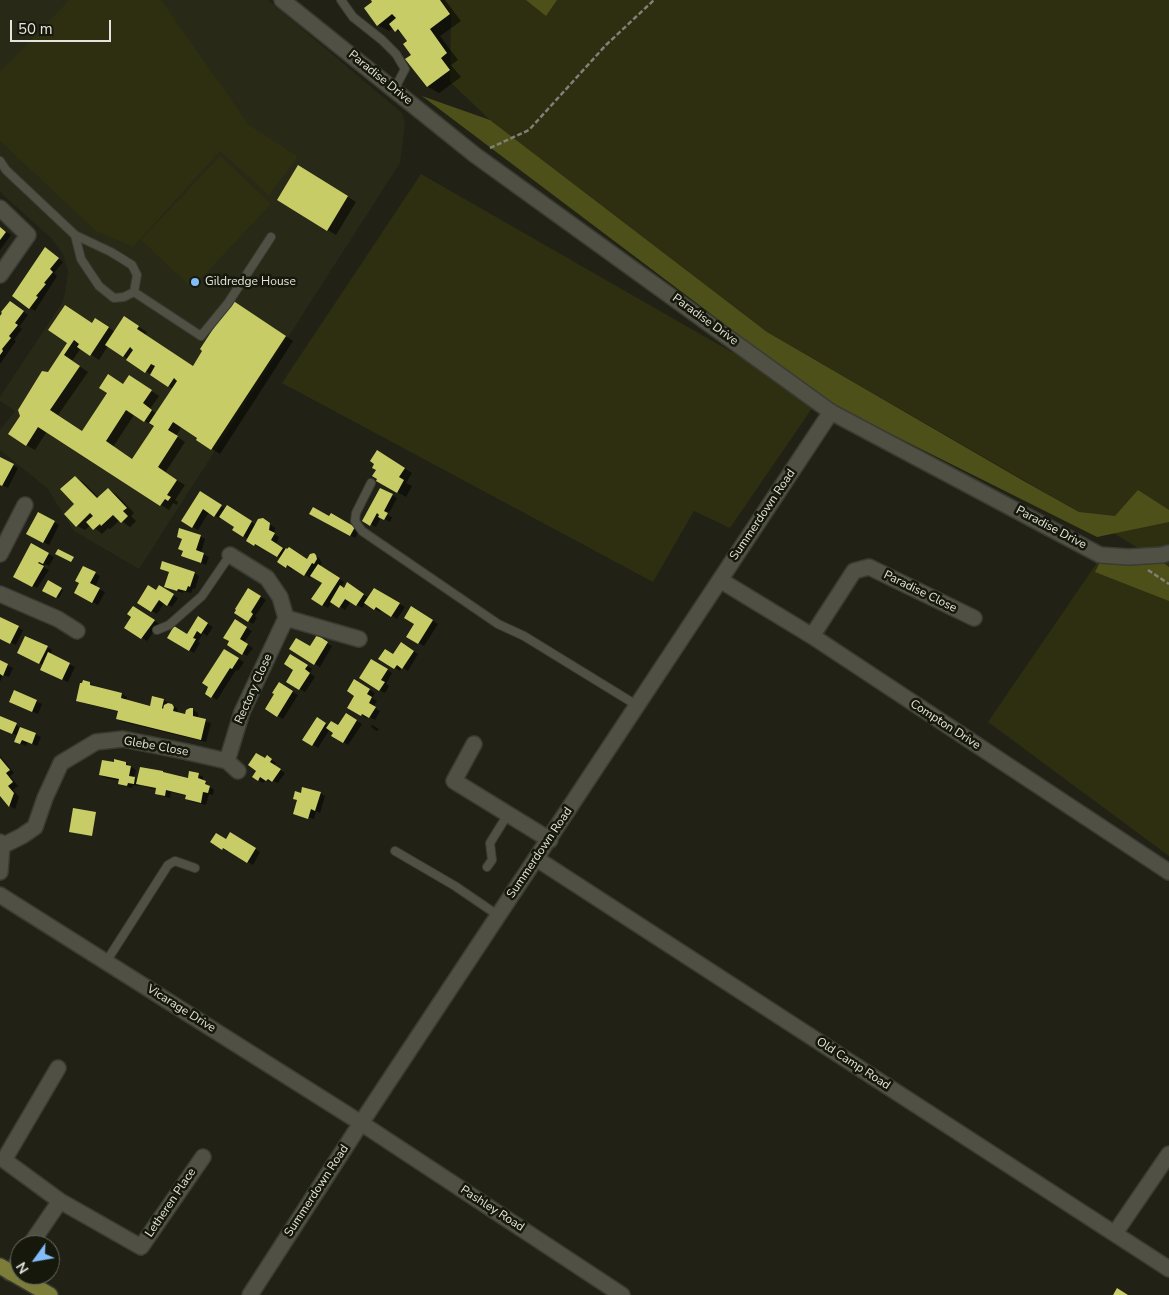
<!DOCTYPE html>
<html>
<head>
<meta charset="utf-8">
<style>
	body { margin:0 }
	#map { position:relative; width:1169px; height:1295px; overflow:hidden; background:#212115; font-family:"Nunito Sans",sans-serif }
	canvas { display:block }
	.north { position:absolute; left:10px; top:1235px; width:50px; height:50px; box-sizing:border-box; background:#17180c; border:1px solid #696a5f; border-radius:50%; rotate:238deg; font-size:14px; font-weight:700; line-height:20px; text-align:center; color:#e3e4dc }
	.north::after { content:''; display:block; margin:auto; width:18px; height:22px; background:#83bcfb; clip-path:polygon(50% 0,100% 100%,50% 72%,0 100%) }
	.scale { position:absolute; left:10px; top:20px; width:101px; height:22px; box-sizing:border-box; border:2px solid #e3e4dc; border-top:0; padding-left:6px; font-size:15px; line-height:18px; white-space:nowrap; color:#e3e4dc; -webkit-text-stroke:4px #17180c; paint-order:stroke }
</style>
</head>
<body>
<div id="map">
<canvas width="1169" height="1295"></canvas>
<div class="north">N</div>
<div class="scale">50 m</div>
</div>
<script>
const context = document.querySelector('canvas').getContext('2d');
context.lineJoin = 'round';
function fill(path, color) { context.fillStyle = color; context.fill(path, 'evenodd'); }
const poly = rows => new Path2D(rows.map(r => 'M' + r).join(''));
function strokePath(path, color, width, dash) { context.strokeStyle = color; context.lineWidth = width; context.lineCap = dash ? 'butt' : 'round'; context.setLineDash(dash || []); context.stroke(path); }
function drawText(font, color, halo, rows, align = 'center') {
  context.font = font + ' "Nunito Sans",sans-serif'; context.lineWidth = 5; context.setLineDash([]); context.textBaseline = 'middle'; context.strokeStyle = halo; context.fillStyle = color; for (const [text, x, y, turn = 0] of rows) {
    context.save(); context.translate(x, y); context.rotate((+turn || 0) * Math.PI / 180); context.textAlign = isNaN(turn) ? turn : align; if (halo) context.strokeText(text, 0, 0); context.fillText(text, 0, 0); context.restore();
  }
}
fill(poly([
	[0,0,268,0,402,113,405,123,400,163,139,569,74,531,47,488,0,450,0,430,15,411,0,401,0,397,62,303,65,293,68,272,63,254,52,239,0,192]
]), '#282916');
fill(poly([
	[69,0,161,0,249,125,298,157,269,195,220,151,133,247,96,231,0,141,0,72],
	[441,0,1169,0,1169,567,1079,512,767,332,490,120,450,82,451,13],
	[220,156,271,204,192,288,141,240],
	[421,174,817,401,730,528,694,511,653,582,282,383],
	[1105,551,1169,592,1169,856,988,722]
]), '#2e2f11');
fill(poly([
	[526,0,557,0,546,16],
	[422,96,490,120,767,332,1022,480,1079,512,1115,516,1138,490,1169,510,1169,522,1097,537,829,403],
	[1157,558,1169,567,1169,601,1095,572,1100,562]
]), '#4e5019');
fill(poly([
	[373,0,445,0,461,21,440,36,458,60,451,65,461,77,439,93,428,87,407,59,413,55,408,41,404,36,394,28,389,31,378,25],
	[307,172,356,202,336,235,279,200],
	[0,227,11,235,0,250],
	[50,252,63,262,54,273,57,276,35,311,30,308],
	[15,305,28,315,19,327,22,329,14,340,16,341,0,364,0,319],
	[241,307,293,341,220,454,198,440,199,437,182,426,176,436,185,442,165,473,185,485,175,500,178,502,177,505,173,503,169,510,47,431,35,450,26,445,48,373,69,342,93,324,104,324,115,332,133,323,147,332,145,335,193,367],
	[108,346,173,389,157,414,150,409,159,396,138,382,124,386,83,432,58,415,88,372,72,361,81,348,99,360],
	[134,415,155,427,133,460,113,447],
	[386,457,412,473,406,483,412,486,406,497,378,481],
	[0,458,18,468,8,488,0,484],
	[75,477,83,482,99,498,108,489,116,494,134,513,131,516,136,521,130,527,120,520,110,529,108,528,102,534,91,525,85,530,77,526],
	[381,489,397,498,388,515,392,517,390,522,381,517,376,527,364,521],
	[200,493,225,509,232,509,256,525,263,520,275,528,274,534,279,537,276,544,308,560,313,555,319,558,322,563,320,566,344,582,341,587,344,589,347,584,369,598,374,589,405,607,397,619,381,609,380,612,366,603,362,608,351,601,345,610,332,601,328,608,313,599,323,582,311,575,310,578,293,567,292,570,279,561,281,558,261,546,260,548,248,541,249,539,234,530,236,526,221,517,220,519,209,512,198,530,183,520],
	[311,513,330,518,331,515,359,531,355,538],
	[38,514,59,525,49,545,28,534],
	[200,536,205,539,201,553,209,557,206,565,183,556],
	[32,545,54,557,49,566,45,564,43,567,49,570,37,588,15,576],
	[83,567,100,576,95,587,105,592,98,605,75,593,81,583],
	[161,569,194,573,199,576,195,589,193,588,191,593,183,591,183,593,171,589,170,573],
	[48,582,63,590,59,598,44,590],
	[159,587,178,598,172,607,164,603,157,614,139,603,156,591],
	[249,589,266,600,255,616,257,618,253,624,236,613],
	[133,607,159,624,147,641,126,627,132,616],
	[412,608,438,624,424,646,408,637,416,624],
	[198,618,213,627,207,636,203,633,198,642,200,643,194,653,168,637,192,638],
	[0,619,23,630,16,645,0,638],
	[235,621,252,631,244,643,253,648,247,656,229,645],
	[317,637,332,646,320,667,291,649,310,648],
	[401,643,418,654,408,671,402,667,400,671,380,658,394,655],
	[47,647,52,650,50,655,75,667,68,682,46,672,43,665,24,655],
	[224,650,244,662,238,671,236,670,217,700,206,693],
	[291,655,312,669,310,673,315,677,305,692,288,682,295,670],
	[372,660,392,673,386,684,389,686,385,693,379,690],
	[0,662,13,668,9,677,3,675,0,682],
	[355,681,375,693,372,698,377,701,373,707,380,711,375,720,368,716,366,718,349,707,356,695],
	[91,684,95,686,95,687,122,694,127,697,126,701,151,707,164,700,177,708,178,714,186,716,193,710,198,713,198,719,211,723,206,742,123,722,117,719,119,712,83,703,78,700,90,691],
	[279,684,298,695,283,719,266,709],
	[15,692,42,704,38,714,16,704],
	[346,714,362,724,348,745,333,735,335,732,330,729,318,748,304,739,317,719,329,726,338,726],
	[0,718,41,737,37,746,28,742,26,746,15,741,18,736,0,728],
	[372,725,379,729,377,731,371,727],
	[0,756,14,773,10,776,18,786,13,790,19,797,15,809,10,806,0,794],
	[267,757,276,763,274,766,285,773,278,783,273,781,272,783,266,780,263,783,254,777],
	[126,763,136,770,134,778,138,780,163,772,168,775,189,779,198,774,203,777,203,781,214,790,213,795,209,794,206,805,192,802,187,799,187,796,171,792,170,798,162,796,156,793,157,790,140,785,139,786,133,785,132,788,125,786,120,783,120,781,106,778,100,775],
	[320,793,325,796,320,813,316,811,314,819,295,814,298,801,294,799,302,794],
	[230,833,260,852,253,865,229,850,228,852,212,842,226,840]
]), '#0007');
fill(poly([
	[371,0,440,0,450,14,430,29,447,53,441,58,450,70,427,87,405,59,411,55,403,44,407,41,398,29,395,32,389,24,396,18,392,14,377,26,364,8,372,2],
	[298,165,348,196,327,231,277,200],
	[0,227,6,232,0,240],
	[45,247,59,258,50,269,53,272,44,283,46,284,36,296,38,297,29,309,12,296],
	[232,300,286,336,211,450,196,440,197,438,173,422,168,430,178,436,158,467,177,480,167,495,171,497,168,501,165,499,160,506,38,427,26,446,8,434,20,416,18,410,42,371,48,372,67,343,48,330,65,305,92,323,95,318,109,327,90,356,77,347,79,344,74,340,64,355,80,366,50,410,82,431,107,393,99,388,108,374,123,384,129,375,152,390,143,403,152,410,144,422,126,410,106,441,132,459,154,426,149,423,177,381,174,378,168,387,150,375,155,366,151,364,145,373,126,360,133,350,130,347,123,357,105,345,124,316,139,326,137,329,193,366,202,351,200,349],
	[10,301,24,311,15,323,18,325,9,336,11,338,2,349,3,351,0,355,0,316,2,313,1,312],
	[377,450,405,468,399,477,404,480,397,493,376,481,377,479,372,476,376,470,372,468,374,464,370,461],
	[0,457,14,464,2,486,0,485],
	[75,476,97,498,108,488,127,508,123,511,128,516,121,523,113,515,101,526,100,524,93,530,86,522,93,516,90,513,76,527,64,514,74,504,60,489],
	[380,488,393,494,384,511,388,513,384,520,378,517,379,515,377,513,370,526,362,521],
	[200,491,222,505,214,517,203,509,192,528,181,521],
	[227,505,252,521,243,537,232,530,234,527,219,517],
	[313,507,329,516,331,513,355,527,350,536,309,514],
	[38,512,55,521,43,543,26,534],
	[263,518,270,523,269,530,275,533,271,540,283,548,277,557,255,544,254,546,246,541,258,519],
	[179,528,201,535,196,550,204,553,201,563,181,556,183,551,178,549,182,539,177,537],
	[31,543,49,553,43,564,39,562,38,563,44,566,32,587,13,577],
	[289,547,307,559,310,554,314,553,316,555,317,559,314,564,312,563,304,576,287,565,286,568,277,562,286,548,287,549],
	[58,549,74,557,71,562,55,554],
	[162,561,195,572,190,587,188,586,186,591,178,589,177,591,164,587,169,572,160,569],
	[318,564,340,578,322,606,311,599,322,583,310,576],
	[83,566,96,572,90,583,100,588,92,603,74,593,79,583,75,581],
	[48,580,62,588,56,598,42,591],
	[347,582,364,594,356,606,345,599,339,608,330,602,340,585,344,588],
	[148,585,156,590,159,585,174,594,167,606,159,600,151,612,137,603],
	[248,588,261,596,251,612,253,614,248,622,234,613,236,610,235,609],
	[374,588,400,603,391,617,376,607,374,610,364,603],
	[133,606,155,620,141,639,124,628,131,617,127,614],
	[411,606,433,620,418,644,406,637,414,624,404,618],
	[198,616,208,623,201,634,197,631,193,638,196,639,189,651,167,638,174,626,187,634],
	[0,617,19,626,10,644,0,639],
	[235,619,247,627,240,639,248,644,242,655,227,645,229,641,223,638],
	[317,635,328,642,314,665,289,649,296,638,310,646],
	[25,636,48,646,39,664,17,653],
	[401,642,414,651,402,669,397,665,394,669,378,659,385,649,393,654],
	[224,649,239,658,232,669,230,668,211,698,205,694,208,687,202,683],
	[48,652,70,663,62,680,40,670],
	[290,654,308,665,305,669,310,673,299,690,286,682,293,670,284,664],
	[371,659,388,669,381,680,385,682,379,691,359,678],
	[0,660,8,664,3,676,0,674],
	[354,679,370,689,367,694,372,697,369,703,376,707,369,718,362,714,361,716,347,708,354,696,347,691],
	[83,680,90,682,90,685,122,693,121,698,150,706,152,696,164,699,162,708,163,709,164,705,168,703,172,704,174,707,173,711,185,714,186,710,190,708,193,708,193,716,206,719,201,740,116,719,118,711,76,701,80,683,82,683],
	[279,682,293,691,277,717,265,709,274,694,272,693],
	[14,690,37,700,32,712,9,702],
	[346,713,357,720,343,743,331,736,333,733,326,728,331,721,338,725],
	[0,716,17,723,12,734,0,729],
	[317,717,326,723,312,746,302,740],
	[20,727,36,733,32,744,22,740,20,744,14,742],
	[256,753,265,758,267,755,272,759,270,762,281,769,272,782,268,779,266,781,260,777,258,781,252,777,256,771,248,765],
	[0,758,10,770,6,773,13,782,8,786,14,793,9,807,0,796],
	[114,759,126,762,126,765,131,766,129,776,135,777,134,784,128,783,127,786,118,784,119,779,99,775,102,760,114,762],
	[140,767,163,771,163,772,188,778,189,771,199,773,198,778,206,781,205,784,210,786,208,793,203,792,201,803,185,799,186,795,166,790,165,796,155,794,156,788,136,784],
	[302,787,321,792,315,811,311,809,308,819,293,814,297,800,293,799,295,791,301,793],
	[73,808,96,812,92,836,69,832],
	[230,832,256,848,247,863,223,848,222,850,210,842,216,833,226,839],
	[1117,1288,1128,1295,1113,1295]
]), '#c8cc66');
const service = poly([
	[341,0,353,17,382,40,396,54,405,69,394,90],
	[0,161,6,170,75,235,111,252,132,265,137,275,134,292,124,297,114,298,99,286,81,259,75,235],
	[134,292,201,336,228,303,271,237],
	[371,483,356,513,355,521,362,531,498,624,524,636,638,706],
	[157,630,169,625,202,596,230,555],
	[395,851,455,886,499,916],
	[487,867,492,860,490,843,508,814],
	[106,962,168,865,175,861,195,868]
]);
const minor = poly([
	[282,0,475,155,831,412],
	[0,208,28,235,0,275],
	[0,554,25,505],
	[230,555,267,578,280,597,286,618],
	[720,580,812,636,1169,872],
	[0,594,58,619,77,631],
	[812,636,854,571,869,567,974,618],
	[474,744,454,781,550,840],
	[227,761,242,712,286,618,359,639],
	[0,842,2,846,0,872],
	[2,846,22,836,35,827,45,798,61,763,96,742,123,739,183,751,227,761,238,771],
	[537,859,1169,1269],
	[0,895,361,1123,622,1295],
	[58,1068,4,1160,60,1201],
	[1115,1233,1169,1154],
	[30,1245,60,1201,141,1247,203,1157],
	[10,1273,20,1259]
]);
const tertiary = poly([
	[250,1295,361,1123,831,412,1100,555,1129,557,1162,555,1169,553]
]);
const primary = poly([
	[0,1266,50,1295]
]);
strokePath(service, '#3a3b32', 10);
strokePath(minor, '#3a3b32', 18);
strokePath(tertiary, '#3a3b32', 18);
strokePath(primary, '#3a3b32', 18);
strokePath(poly([
	[490,148,529,130,606,45,654,0],
	[1148,570,1169,584]
]), '#808076', 2.5, [5, 2.5]);
strokePath(service, '#505144', 8);
strokePath(minor, '#505144', 15);
strokePath(tertiary, '#505144', 15);
strokePath(primary, '#7b7d39', 15);
for (const [x, y, r, color] of [
	[195,282,5,"#83bcfb"]
]) { const dot = new Path2D(); dot.arc(x, y, r, 0, 2 * Math.PI); context.fillStyle = color; context.fill(dot); strokePath(dot, '#17180c', 2); }
drawText('12px', '#e3e4dc', '#17180c', [
	["Paradise Drive",380,78,39],
	["Paradise Drive",705,320,36],
	["Summerdown Road",763,515,-56],
	["Paradise Drive",1051,528,28],
	["Paradise Close",920,592,26],
	["Rectory Close",254,689,-66],
	["Compton Drive",945,725,33],
	["Glebe Close",156,747,10],
	["Summerdown Road",540,853,-56],
	["Vicarage Drive",181,1009,32],
	["Old Camp Road",853,1064,33],
	["Summerdown Road",317,1191,-57],
	["Letheren Place",171,1203,-56],
	["Pashley Road",492,1209,33]
]);
drawText('12px', '#e3e4dc', '#17180c', [
	["Gildredge House",205,282]
], 'left');
</script>
</body>
</html>
